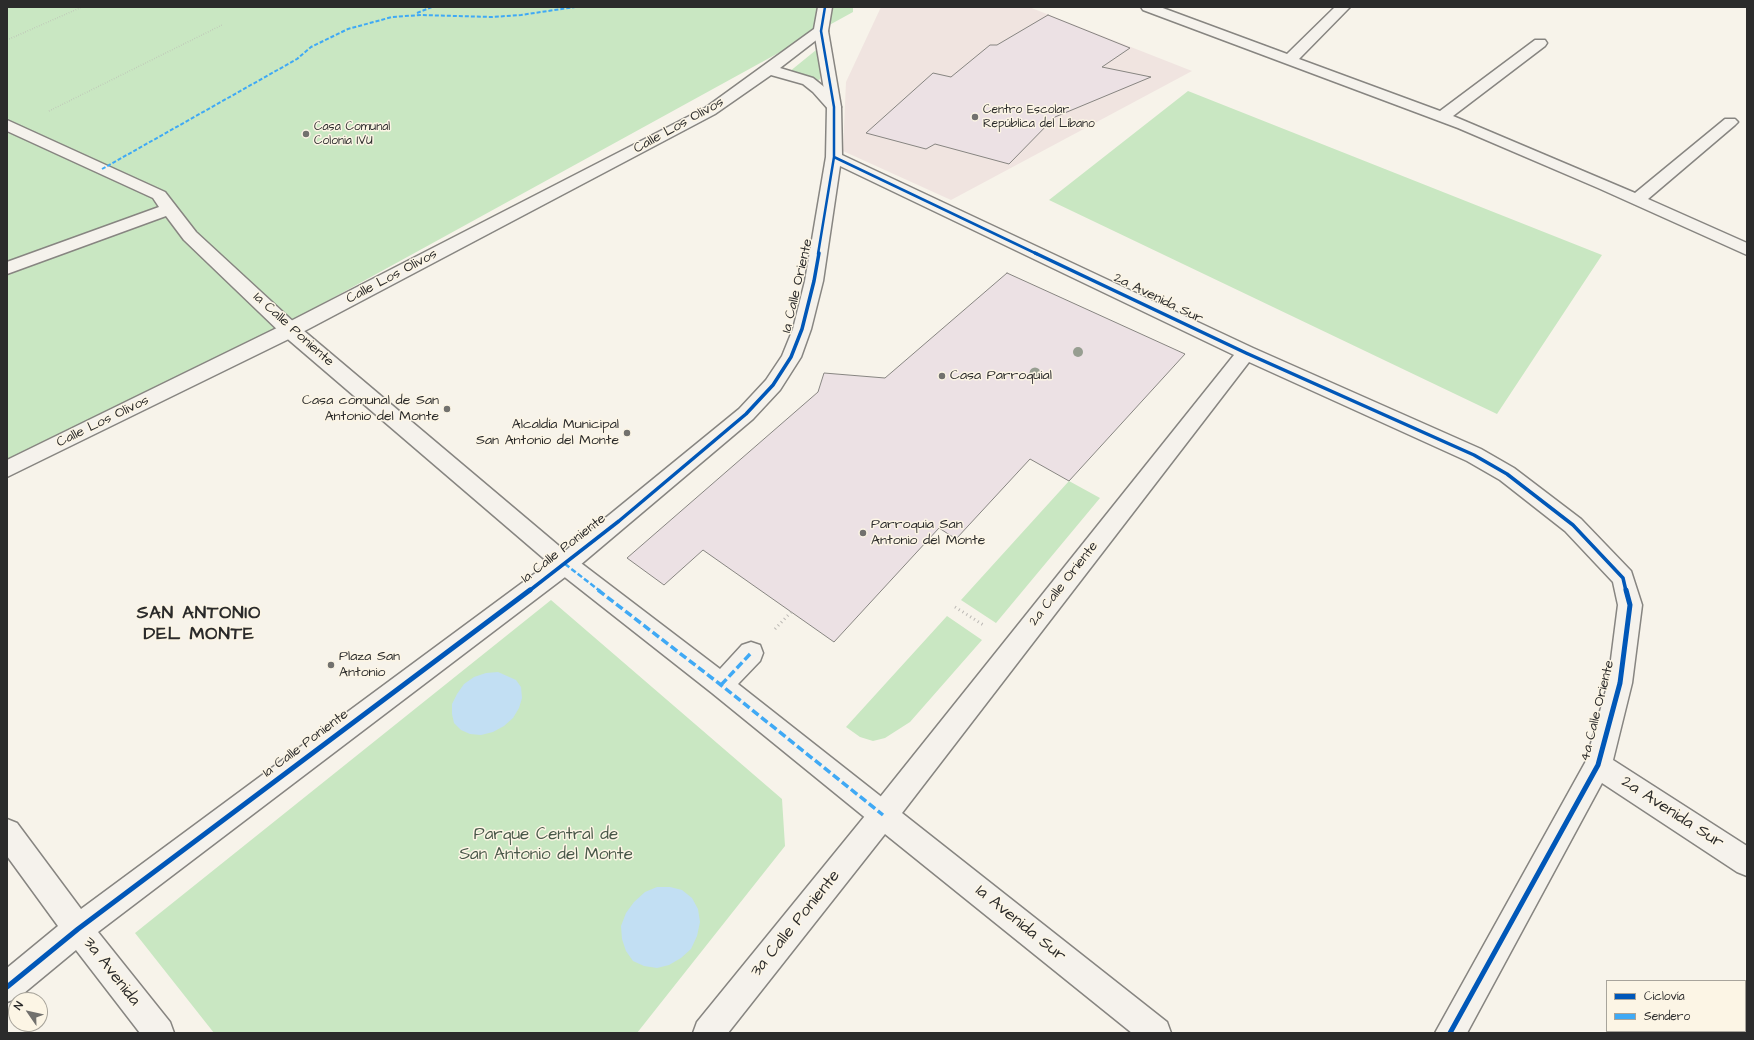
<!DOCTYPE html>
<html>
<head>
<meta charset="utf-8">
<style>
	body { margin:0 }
	#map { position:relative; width:1754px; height:1040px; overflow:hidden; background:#f7f3ea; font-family:"Architects Daughter",sans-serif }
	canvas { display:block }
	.frame { position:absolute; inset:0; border:8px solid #2b2b2b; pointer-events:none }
	.legend { position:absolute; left:1606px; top:980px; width:140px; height:52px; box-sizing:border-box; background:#fcf5e5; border:1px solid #a8a49b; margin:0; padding:5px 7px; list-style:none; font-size:12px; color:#2b2b2b }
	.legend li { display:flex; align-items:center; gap:8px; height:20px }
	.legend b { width:20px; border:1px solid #a8a49b }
	.north { position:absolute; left:8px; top:992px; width:40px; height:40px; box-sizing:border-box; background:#fcf5e5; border:1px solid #a8a49b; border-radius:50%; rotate:304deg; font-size:11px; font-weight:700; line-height:16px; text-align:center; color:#2b2b2b }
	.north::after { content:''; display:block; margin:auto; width:14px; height:18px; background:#72716e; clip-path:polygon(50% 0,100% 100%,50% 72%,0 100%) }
</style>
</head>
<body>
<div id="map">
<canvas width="1754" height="1040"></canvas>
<div class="frame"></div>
<ul class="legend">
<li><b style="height:5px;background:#0057b8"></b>Ciclovía</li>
<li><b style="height:5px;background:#3fa9f5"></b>Sendero</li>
</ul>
<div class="north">N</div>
</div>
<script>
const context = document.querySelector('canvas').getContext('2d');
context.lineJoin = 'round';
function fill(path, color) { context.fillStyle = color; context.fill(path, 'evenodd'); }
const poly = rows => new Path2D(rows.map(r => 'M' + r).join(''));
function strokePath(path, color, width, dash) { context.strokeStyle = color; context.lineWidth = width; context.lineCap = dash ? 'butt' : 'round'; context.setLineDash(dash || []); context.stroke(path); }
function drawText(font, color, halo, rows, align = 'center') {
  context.font = font + ' "Architects Daughter",sans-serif'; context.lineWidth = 3; context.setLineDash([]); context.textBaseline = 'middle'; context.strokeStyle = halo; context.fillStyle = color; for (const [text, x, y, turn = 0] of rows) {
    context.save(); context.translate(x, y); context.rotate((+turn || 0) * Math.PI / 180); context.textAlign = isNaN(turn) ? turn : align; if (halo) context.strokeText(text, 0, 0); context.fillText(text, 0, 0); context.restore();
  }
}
fill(poly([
	[881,7,1029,7,1192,71,951,200,843,151,846,82]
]), '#f0e4e0');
fill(poly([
	[7,7,853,7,853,12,7,477],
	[821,46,820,79,818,81,789,72],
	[1188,91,1602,255,1497,414,1049,200],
	[1069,481,1100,498,996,623,961,600],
	[551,600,782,799,785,846,637,1033,214,1033,135,933],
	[947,616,982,640,910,722,885,738,873,741,860,737,846,727]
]), '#c9e7c2');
fill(poly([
	[498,672,516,680,521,687,522,698,519,708,513,718,504,726,493,732,481,735,470,734,461,730,454,723,452,714,452,704,457,694,464,684,474,677,486,673],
	[657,887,670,887,682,890,692,898,698,909,700,922,697,936,691,949,681,958,669,965,657,968,644,966,633,961,626,951,622,939,621,926,626,913,634,902,645,892]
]), '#c2dff3');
const building = poly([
	[1048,15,1130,48,1102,67,1151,77,1055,117,1009,164,935,144,926,149,866,133,933,73,951,77,990,45,997,45,1048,15],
	[1007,273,1185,354,1069,481,1030,459,956,539,939,528,834,642,703,550,664,585,627,558,818,392,824,373,885,378,1007,273]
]);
fill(building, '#ece1e4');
strokePath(building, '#878581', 1);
const pedestrian = poly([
	[565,555,573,557,720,669,742,645,751,642,760,645,763,653,760,661,738,684,893,806,897,815,893,824,883,828,873,824,712,693,557,571,554,564,557,557,565,555]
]);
const minor = poly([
	[1141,7,1160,7,1287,54,1335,7,1350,7,1299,59,1440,111,1535,40,1545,40,1547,43,1545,46,1453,116,1635,193,1725,119,1735,119,1738,122,1735,125,1648,199,1747,243,1747,255,1598,188,1458,128,1143,10,1141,7],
	[821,27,826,28,828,31,841,107,842,155,1253,348,1481,449,1514,468,1581,519,1631,571,1642,605,1632,683,1613,760,1747,846,1747,876,1737,872,1602,783,1467,1033,1435,1033,1586,761,1608,683,1618,605,1613,582,1565,531,1500,480,1467,461,1249,362,902,813,1167,1022,1171,1033,1132,1033,885,834,728,1033,693,1033,697,1022,873,806,1234,355,840,166,823,281,811,329,801,357,780,390,753,419,573,571,98,932,170,1022,174,1033,140,1033,76,950,18,998,7,1002,7,968,58,926,7,856,7,819,17,823,81,909,549,563,283,335,184,240,166,216,7,274,7,262,159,207,153,198,7,131,7,120,165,192,196,232,297,325,565,551,739,409,766,380,782,356,793,329,805,281,826,157,827,107,814,31,816,28,821,27]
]);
const tertiary = poly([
	[818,7,832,7,828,31,780,68,813,78,823,86,839,104,841,107,839,110,829,110,813,92,803,84,771,75,715,114,297,335,7,477,7,460,283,325,705,108,814,29,818,7]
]);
strokePath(pedestrian, '#878581', 3);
strokePath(minor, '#878581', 3);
strokePath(tertiary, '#878581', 3);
strokePath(poly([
	[7,40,82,7],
	[49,111,222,25]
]), '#bbb8b4', 1.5, [0.5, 2]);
strokePath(poly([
	[955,607,985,626],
	[775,629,791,612]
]), '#bbb8b4', 3, [1, 3.5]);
fill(pedestrian, '#f5f2ec');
fill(minor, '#f5f2ec');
fill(tertiary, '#f5f2ec');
strokePath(poly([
	[417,13,432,7],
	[102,169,297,59,311,47,348,29,392,17,421,15,492,17,521,15,575,7]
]), '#3fa9f5', 2, [4, 2]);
strokePath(poly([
	[565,564,600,591]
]), '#3fa9f5', 2.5, [5.5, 2.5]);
strokePath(poly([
	[598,590,721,685,883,815],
	[721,685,751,653]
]), '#3fa9f5', 3.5, [8, 3.5]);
strokePath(poly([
	[834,157,1037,254],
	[818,254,834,157,834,107,821,31,825,7]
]), '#0057b8', 2.5);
strokePath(poly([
	[1035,253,1246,353,1474,455,1507,474,1573,525,1623,578,1626,591],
	[529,591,619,521,746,414,773,385,791,357,802,329,814,281,819,253]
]), '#0057b8', 3.5);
strokePath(poly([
	[7,987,78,929,530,590],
	[1450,1033,1598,765,1620,683,1630,605,1626,590]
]), '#0057b8', 5);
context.fillStyle = '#979e91';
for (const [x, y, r] of [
	[1078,352,5],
	[1035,373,5.5]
]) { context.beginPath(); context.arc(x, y, r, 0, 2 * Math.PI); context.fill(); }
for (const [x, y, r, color] of [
	[975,117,4,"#72716e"],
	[306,134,4,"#72716e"],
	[942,376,4,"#72716e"],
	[447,409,4,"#72716e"],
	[627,433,4,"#72716e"],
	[863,533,4,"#72716e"],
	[331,665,4,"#72716e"]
]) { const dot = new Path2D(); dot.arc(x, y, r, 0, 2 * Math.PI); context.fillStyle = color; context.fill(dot); strokePath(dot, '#fcf5e5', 1.5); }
drawText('12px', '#2b2b2b', '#fcf5e5', [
	["Centro Escolar",983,110],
	["República del Líbano",983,124],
	["Casa Comunal",314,127],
	["Colonia IVU",314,141]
], 'left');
drawText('14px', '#2b2b2b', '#fcf5e5', [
	["Calle Los Olivos",679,126,-29],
	["Calle Los Olivos",392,277,-28],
	["1a Calle Oriente",798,286,-77],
	["2a Avenida Sur",1158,299,26],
	["1a Calle Poniente",293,330,42],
	["Calle Los Olivos",103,422,-26],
	["1a Calle Poniente",564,549,-38],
	["2a Calle Oriente",1064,584,-52],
	["4a Calle Oriente",1598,711,-76],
	["1a Calle Poniente",306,744,-37]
]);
drawText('14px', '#2b2b2b', '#fcf5e5', [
	["Casa Parroquial",950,376],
	["Casa comunal de San",439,401,"right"],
	["Antonio del Monte",439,417,"right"],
	["Alcaldía Municipal",619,425,"right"],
	["San Antonio del Monte",619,441,"right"],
	["Parroquia San",871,525],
	["Antonio del Monte",871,541],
	["Plaza San",339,657],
	["Antonio",339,673]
], 'left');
drawText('17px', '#2b2b2b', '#fcf5e5', [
	["2a Avenida Sur",1672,813,33],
	["3a Calle Poniente",796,924,-51],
	["1a Avenida Sur",1020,924,39],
	["3a Avenida",111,972,52]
]);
drawText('17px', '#495849', '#fcf5e5', [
	["Parque Central de",546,835],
	["San Antonio del Monte",546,855]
]);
context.letterSpacing = '1px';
drawText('bold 18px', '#2b2b2b', '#fcf5e5', [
	["SAN ANTONIO",199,614],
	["DEL MONTE",199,635]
]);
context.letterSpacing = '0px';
</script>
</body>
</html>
